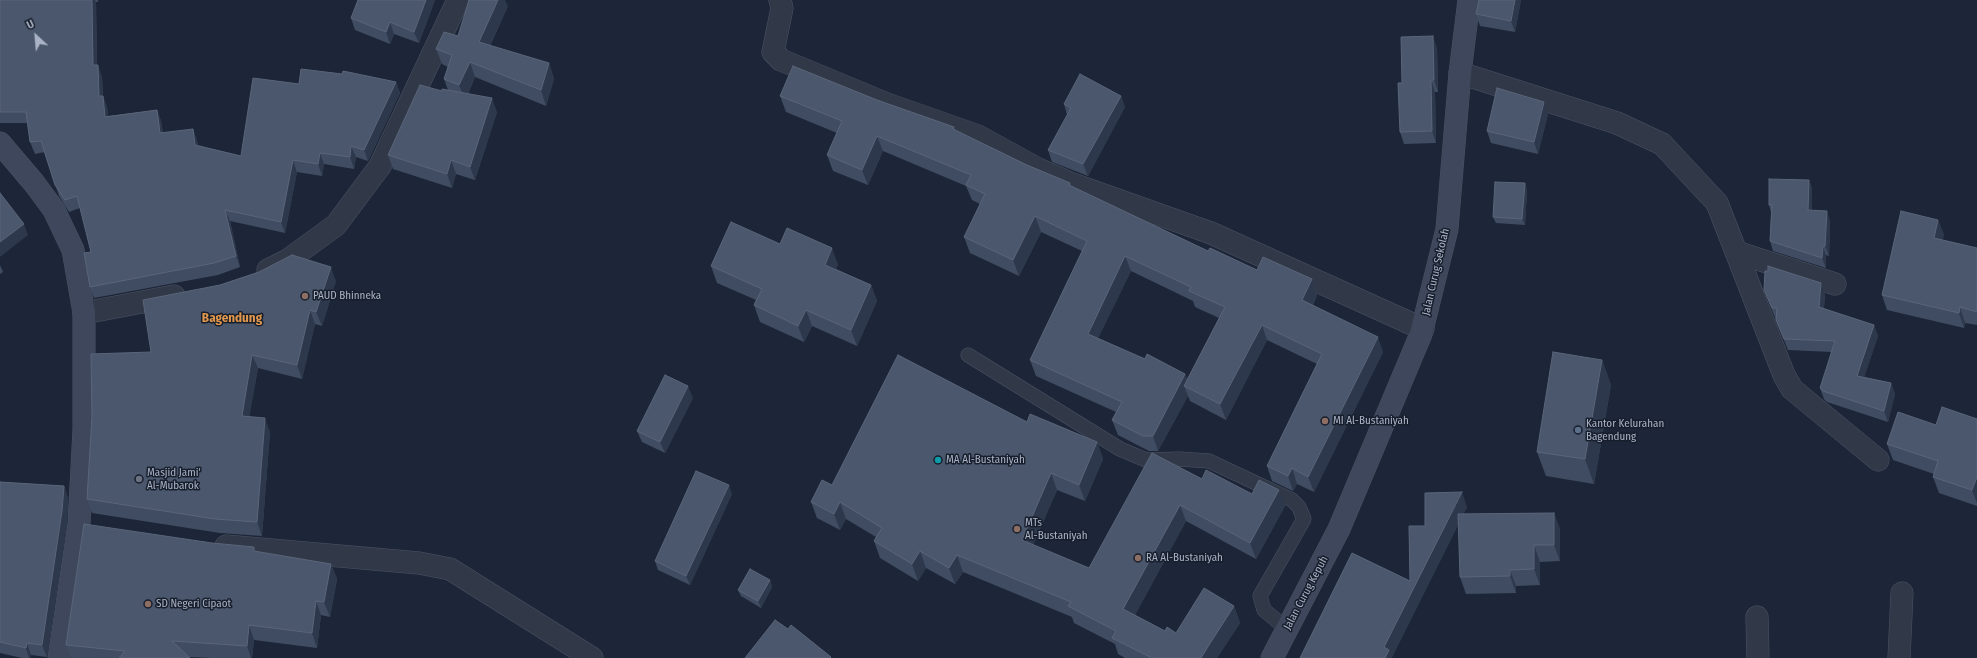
<!DOCTYPE html>
<html>
<head>
<meta charset="utf-8">
<style>
	body { margin:0 }
	#map { position:relative; width:1977px; height:658px; overflow:hidden; background:#1d2638; font-family:"Fira Sans Condensed",sans-serif }
	canvas { display:block }
	.north { position:absolute; left:16px; top:16px; width:40px; height:40px; -webkit-text-stroke:3px #171e2c; paint-order:stroke; rotate:334deg; font-size:11px; font-weight:700; line-height:16px; text-align:center; color:#aab3c6 }
	.north::after { content:''; display:block; margin:auto; width:14px; height:18px; background:#aab3c6; clip-path:polygon(50% 0,100% 100%,50% 72%,0 100%) }
</style>
</head>
<body>
<div id="map">
<canvas width="1977" height="658"></canvas>
<div class="north">U</div>
</div>
<script>
const context = document.querySelector('canvas').getContext('2d');
context.lineJoin = 'round';
const poly = rows => new Path2D(rows.map(r => 'M' + r).join(''));
function strokePath(path, color, width, dash) { context.strokeStyle = color; context.lineWidth = width; context.lineCap = dash ? 'butt' : 'round'; context.setLineDash(dash || []); context.stroke(path); }
function fill(path, color) { context.fillStyle = color; context.fill(path, 'evenodd'); }
function drawText(font, color, halo, rows, align = 'center') {
  context.font = font + ' "Fira Sans Condensed",sans-serif'; context.lineWidth = 3; context.setLineDash([]); context.textBaseline = 'middle'; context.strokeStyle = halo; context.fillStyle = color; for (const [text, x, y, turn = 0] of rows) {
    context.save(); context.translate(x, y); context.rotate((+turn || 0) * Math.PI / 180); context.textAlign = isNaN(turn) ? turn : align; if (halo) context.strokeText(text, 0, 0); context.fillText(text, 0, 0); context.restore();
  }
}
const lane = poly([
	[968,355,1120,449,1146,460,1179,459,1209,461,1292,500,1299,507,1304,519,1260,596,1264,610,1287,629]
]);
const street = poly([
	[780,0,782,8,773,52,781,60,887,104,978,136,1038,169,1070,183,1211,233,1423,329],
	[1460,73,1617,123,1662,144,1717,203,1784,375,1792,389,1878,460],
	[1736,252,1835,284],
	[268,270,288,260,336,225,380,166,458,0],
	[84,313,174,296],
	[226,546,419,563,450,569,592,658],
	[1757,617,1758,658],
	[1899,658,1902,593]
]);
const secondary = poly([
	[0,143,34,183,54,210,73,250,84,313,84,429,79,524,59,658],
	[1272,658,1339,529,1421,334,1447,229,1460,73,1469,0]
]);
strokePath(lane, '#4b5364', 15);
strokePath(street, '#4b5364', 23);
strokePath(secondary, '#4b5364', 23);
strokePath(lane, '#313948', 14);
strokePath(street, '#313948', 22);
strokePath(secondary, '#3e475c', 22);
fill(poly([
	[0,0,98,0,98,2,96,2,97,65,102,77,103,96,107,107,108,116,157,110,161,121,163,133,193,129,197,141,198,146,241,156,299,84,396,82,400,93,368,161,356,157,354,169,324,164,322,176,297,172,285,233,230,221,240,267,218,275,94,298,90,287,91,252,80,208,69,212,59,196,45,152,35,154,30,142,28,123,0,123],
	[435,0,419,43,394,34,390,44,355,30,351,18],
	[1521,0,1515,32,1480,26,1476,14],
	[508,6,490,46,549,63,554,79,546,106,475,77,468,94,497,112,475,180,456,174,452,188,393,169,388,155,442,91,448,90,444,79,448,67,442,64,436,49],
	[1437,48,1438,92,1435,92,1436,143,1404,144,1400,132,1402,83],
	[780,96,877,100,954,127,955,130,1027,165,1070,183,1071,186,1208,251,1257,270,1312,279,1317,295,1313,305,1383,352,1314,492,1297,484,1293,491,1272,481,1267,466,1317,364,1267,340,1226,420,1190,401,1188,396,1158,451,1149,451,1118,435,1112,420,1116,412,1036,376,1030,360,1082,251,1041,232,1019,276,970,253,964,237,980,204,972,200,966,186,883,151,868,185,833,171,827,155,837,133,786,112],
	[1131,271,1193,301,1195,307,1219,318,1187,379,1185,374,1145,359,1098,338],
	[1121,96,1125,107,1088,176,1052,162,1048,150,1067,115,1064,104],
	[1548,114,1538,154,1491,143,1487,131],
	[1809,180,1812,189,1812,210,1830,221,1829,256,1826,255,1826,268,1773,251,1770,241,1771,212,1769,205],
	[1525,183,1527,190,1525,225,1496,223,1493,217],
	[1938,220,1944,235,1942,240,1977,248,1977,325,1965,323,1964,328,1887,310,1882,295],
	[780,244,838,264,836,269,871,285,877,301,857,346,812,326,804,342,760,322,754,305,756,300,717,283,711,266],
	[0,265,3,272,0,274],
	[336,281,322,326,315,324,302,379,258,368,249,417,270,432,262,536,220,533,92,513,87,499],
	[1764,290,1825,294,1824,309,1874,325,1878,336,1864,377,1891,383,1895,394,1888,422,1827,402,1824,399,1820,388,1832,352,1788,350],
	[1602,360,1611,385,1594,484,1546,476,1537,452],
	[693,398,665,453,642,442,637,431],
	[1977,419,1977,506,1939,493,1933,477,1934,474,1893,460,1887,444,1936,425],
	[1027,422,1097,442,1103,459,1085,501,1057,490,1033,545,1089,568,1202,479,1252,494,1285,506,1256,559,1186,521,1135,615,1165,631,1176,633,1234,606,1240,623,1217,658,1125,658,1118,654,1115,644,1074,623,1072,617,963,572,955,584,926,568,918,581,880,558,874,541,876,537,846,519,840,530,817,518,811,502,832,485],
	[0,482,64,486,68,498,67,523,47,657,31,655,30,658,22,658,0,653],
	[732,494,690,585,658,570,655,561],
	[1467,507,1463,514,1554,513,1560,529,1560,561,1540,562,1540,585,1516,586,1516,593,1466,594,1460,577,1459,523,1392,657,1300,658,1410,581,1425,526],
	[256,552,331,564,337,579,330,617,321,615,317,648,254,640,252,658,212,658,189,657,190,658,71,658,66,645],
	[770,580,772,587,761,608,741,596,738,590]
]), '#404c61');
fill(poly([
	[92,0,95,0,96,2,97,77,93,65],
	[426,0,435,0,419,43,414,32],
	[498,0,505,0,508,6,484,58,479,42],
	[1515,0,1521,0,1515,32,1511,21],
	[390,22,394,34,390,44,386,32],
	[1433,36,1437,48,1438,92,1434,80],
	[470,62,475,77,465,100,459,85],
	[549,63,554,79,546,106,541,90],
	[98,65,102,77,103,108,99,96],
	[1431,80,1435,92,1436,143,1432,131],
	[396,82,400,93,368,161,364,150],
	[103,96,107,107,110,128,105,117],
	[1121,96,1125,107,1088,176,1083,164],
	[492,98,497,112,475,180,470,167],
	[1544,102,1548,114,1538,154,1534,142],
	[157,110,161,121,164,144,160,133],
	[193,129,197,141,199,157,195,145],
	[877,136,883,151,868,185,862,170],
	[351,146,356,157,354,169,350,157],
	[320,153,324,164,322,176,318,164],
	[293,160,297,172,285,233,281,222],
	[451,160,456,174,452,188,447,174],
	[1809,180,1812,189,1812,220,1808,210],
	[1525,183,1527,190,1525,225,1522,219],
	[225,210,230,221,240,267,236,256],
	[1827,211,1830,221,1829,256,1825,246],
	[1035,216,1041,232,1019,276,1013,260],
	[1938,220,1944,235,1939,253,1934,238],
	[24,224,28,235,0,257,0,242],
	[1823,246,1826,255,1826,268,1822,258],
	[832,248,838,264,831,281,825,265],
	[1125,256,1131,271,1093,349,1088,334],
	[331,267,336,281,322,326,316,312],
	[1312,279,1317,295,1308,315,1302,300],
	[1821,283,1825,294,1823,319,1819,307],
	[871,285,877,301,857,346,851,330],
	[1960,307,1965,323,1964,328,1959,313],
	[310,310,315,324,302,379,297,365],
	[806,310,812,326,804,342,798,326],
	[1262,325,1267,340,1226,420,1220,404],
	[1874,325,1878,336,1861,387,1857,376],
	[1378,337,1383,352,1314,492,1308,477],
	[252,355,258,368,247,430,242,416],
	[1602,360,1611,385,1594,484,1585,459],
	[1185,374,1191,389,1184,386,1188,396,1158,451,1153,436],
	[1891,383,1895,394,1888,422,1884,411],
	[688,386,693,398,665,453,660,442],
	[265,418,270,432,262,536,257,522],
	[1097,442,1103,459,1085,501,1079,485],
	[1292,468,1297,484,1293,491,1288,476],
	[1051,473,1057,490,1028,557,1022,540],
	[1977,477,1977,503,1972,490],
	[729,485,732,494,690,585,686,576],
	[64,486,68,498,67,523,47,657,42,645],
	[1279,490,1285,506,1256,559,1250,543],
	[1462,492,1467,507,1392,657,1392,658,1385,658,1384,647],
	[840,502,846,519,840,530,834,514],
	[1180,505,1186,521,1129,626,1123,609],
	[1554,513,1560,529,1560,561,1554,545],
	[1534,545,1540,562,1540,585,1534,569],
	[920,551,926,568,918,581,912,564],
	[957,555,963,572,955,584,949,568],
	[331,564,337,579,330,617,324,602],
	[1510,570,1516,586,1516,593,1510,576],
	[770,580,772,587,761,608,758,601],
	[316,601,321,615,317,648,312,633],
	[1234,606,1240,623,1217,658,1201,658,1209,645],
	[249,625,254,640,252,658,251,658,247,646],
	[27,643,31,655,30,658,29,658,26,648]
]), '#2d384c');
const building = poly([
	[0,0,92,0,93,65,98,65,99,96,103,96,105,117,157,110,160,133,193,129,195,145,241,156,253,78,299,84,301,69,342,74,343,71,396,82,364,150,351,146,350,157,320,153,318,164,293,160,281,222,225,210,236,256,214,263,90,287,84,253,91,252,77,196,65,200,55,185,41,141,30,142,26,112,0,112,0,0],
	[358,0,426,0,414,32,390,22,386,32,351,18,358,0],
	[469,0,498,0,479,42,549,63,541,90,470,62,459,85,444,79,452,55,436,49,444,32,458,36,469,0],
	[1479,0,1515,0,1511,21,1476,14,1479,0],
	[1433,36,1434,80,1431,80,1432,131,1400,132,1398,83,1402,83,1401,37,1433,36],
	[793,66,877,100,954,127,953,129,1027,165,1070,183,1069,185,1208,251,1210,248,1257,270,1263,257,1312,279,1302,300,1378,337,1308,477,1292,468,1288,476,1267,466,1322,354,1262,325,1220,404,1184,386,1225,307,1189,291,1191,287,1125,256,1088,334,1145,359,1147,354,1185,374,1153,436,1143,436,1112,420,1122,402,1030,360,1087,241,1035,216,1013,260,964,237,985,194,966,185,971,175,877,136,862,170,827,155,842,121,780,96,793,66],
	[1080,74,1121,96,1083,164,1048,150,1071,108,1064,104,1080,74],
	[420,85,442,91,442,89,492,98,470,167,451,160,447,174,388,155,420,85],
	[1497,88,1544,102,1534,142,1487,131,1497,88],
	[1769,179,1809,180,1808,210,1827,211,1825,246,1823,246,1822,258,1770,241,1772,205,1769,205,1769,179],
	[1495,182,1525,183,1522,219,1493,217,1495,182],
	[0,193,24,224,0,242,0,193],
	[1901,211,1938,220,1934,238,1977,248,1977,312,1960,307,1959,313,1882,295,1901,211],
	[731,222,780,244,787,228,832,248,825,265,871,285,851,330,806,310,798,326,754,305,762,289,711,266,731,222],
	[292,255,331,267,316,312,310,310,297,365,252,355,242,416,265,418,257,522,215,519,87,499,92,416,91,354,151,352,143,300,220,285,259,272,292,255],
	[1768,266,1821,283,1819,307,1874,325,1857,376,1891,383,1884,411,1823,391,1820,388,1835,341,1784,339,1776,320,1777,308,1772,308,1764,290,1765,271,1768,271,1768,266],
	[1553,352,1602,360,1585,459,1537,452,1553,352],
	[898,355,1027,422,1030,414,1097,442,1079,485,1051,473,1022,540,1089,568,1152,453,1202,479,1206,470,1252,494,1259,480,1279,490,1250,543,1180,505,1123,609,1165,631,1167,627,1176,633,1204,588,1234,606,1209,645,1201,658,1149,658,1150,657,1112,638,1116,631,1068,606,1071,602,957,555,949,568,920,551,912,564,874,541,882,528,840,502,834,514,811,502,822,480,832,485,898,355],
	[665,375,688,386,660,442,637,431,665,375],
	[1942,407,1977,419,1977,477,1972,490,1933,477,1938,461,1887,444,1898,412,1936,425,1942,407],
	[696,471,729,485,686,576,655,561,696,471],
	[0,482,64,486,62,511,42,645,27,643,26,648,0,642,0,482],
	[1462,492,1384,647,1389,650,1385,658,1300,658,1352,553,1410,581,1409,526,1425,526,1425,493,1462,492],
	[1554,513,1554,545,1534,545,1534,569,1510,570,1510,576,1460,577,1458,514,1554,513],
	[84,524,212,543,254,547,254,551,331,564,324,602,316,601,312,633,249,625,247,646,172,641,190,658,119,658,125,651,66,645,84,524],
	[750,569,770,580,758,601,738,590,750,569],
	[775,620,788,629,791,625,831,657,830,658,745,658,775,620]
]);
fill(building, '#4b576c');
strokePath(building, '#5a657a', 1);
for (const [x, y, r, color] of [
	[305,296,4,"#8d6e63"],
	[1325,421,4,"#8d6e63"],
	[1578,430,4,"#5c6f8a"],
	[938,460,4,"#0f9aa8"],
	[139,479,4,"#6b7280"],
	[1017,529,4,"#8d6e63"],
	[1138,558,4,"#8d6e63"],
	[148,604,4,"#8d6e63"]
]) { const dot = new Path2D(); dot.arc(x, y, r, 0, 2 * Math.PI); context.fillStyle = color; context.fill(dot); strokePath(dot, '#171e2c', 1.5); }
drawText('11px', '#aab3c6', '#171e2c', [
	["Jalan Curug Sekolah",1436,272,-77],
	["Jalan Curug Kepuh",1306,593,-62]
]);
drawText('11px', '#aab3c6', '#171e2c', [
	["PAUD Bhinneka",313,296],
	["MI Al-Bustaniyah",1333,421],
	["Kantor Kelurahan",1586,424],
	["Bagendung",1586,437],
	["MA Al-Bustaniyah",946,460],
	["Masjid Jami'",147,473],
	["Al-Mubarok",147,486],
	["MTs",1025,523],
	["Al-Bustaniyah",1025,536],
	["RA Al-Bustaniyah",1146,558],
	["SD Negeri Cipaot",156,604]
], 'left');
drawText('bold 13px', '#de974d', '#171e2c', [
	["Bagendung",232,318]
]);
</script>
</body>
</html>
